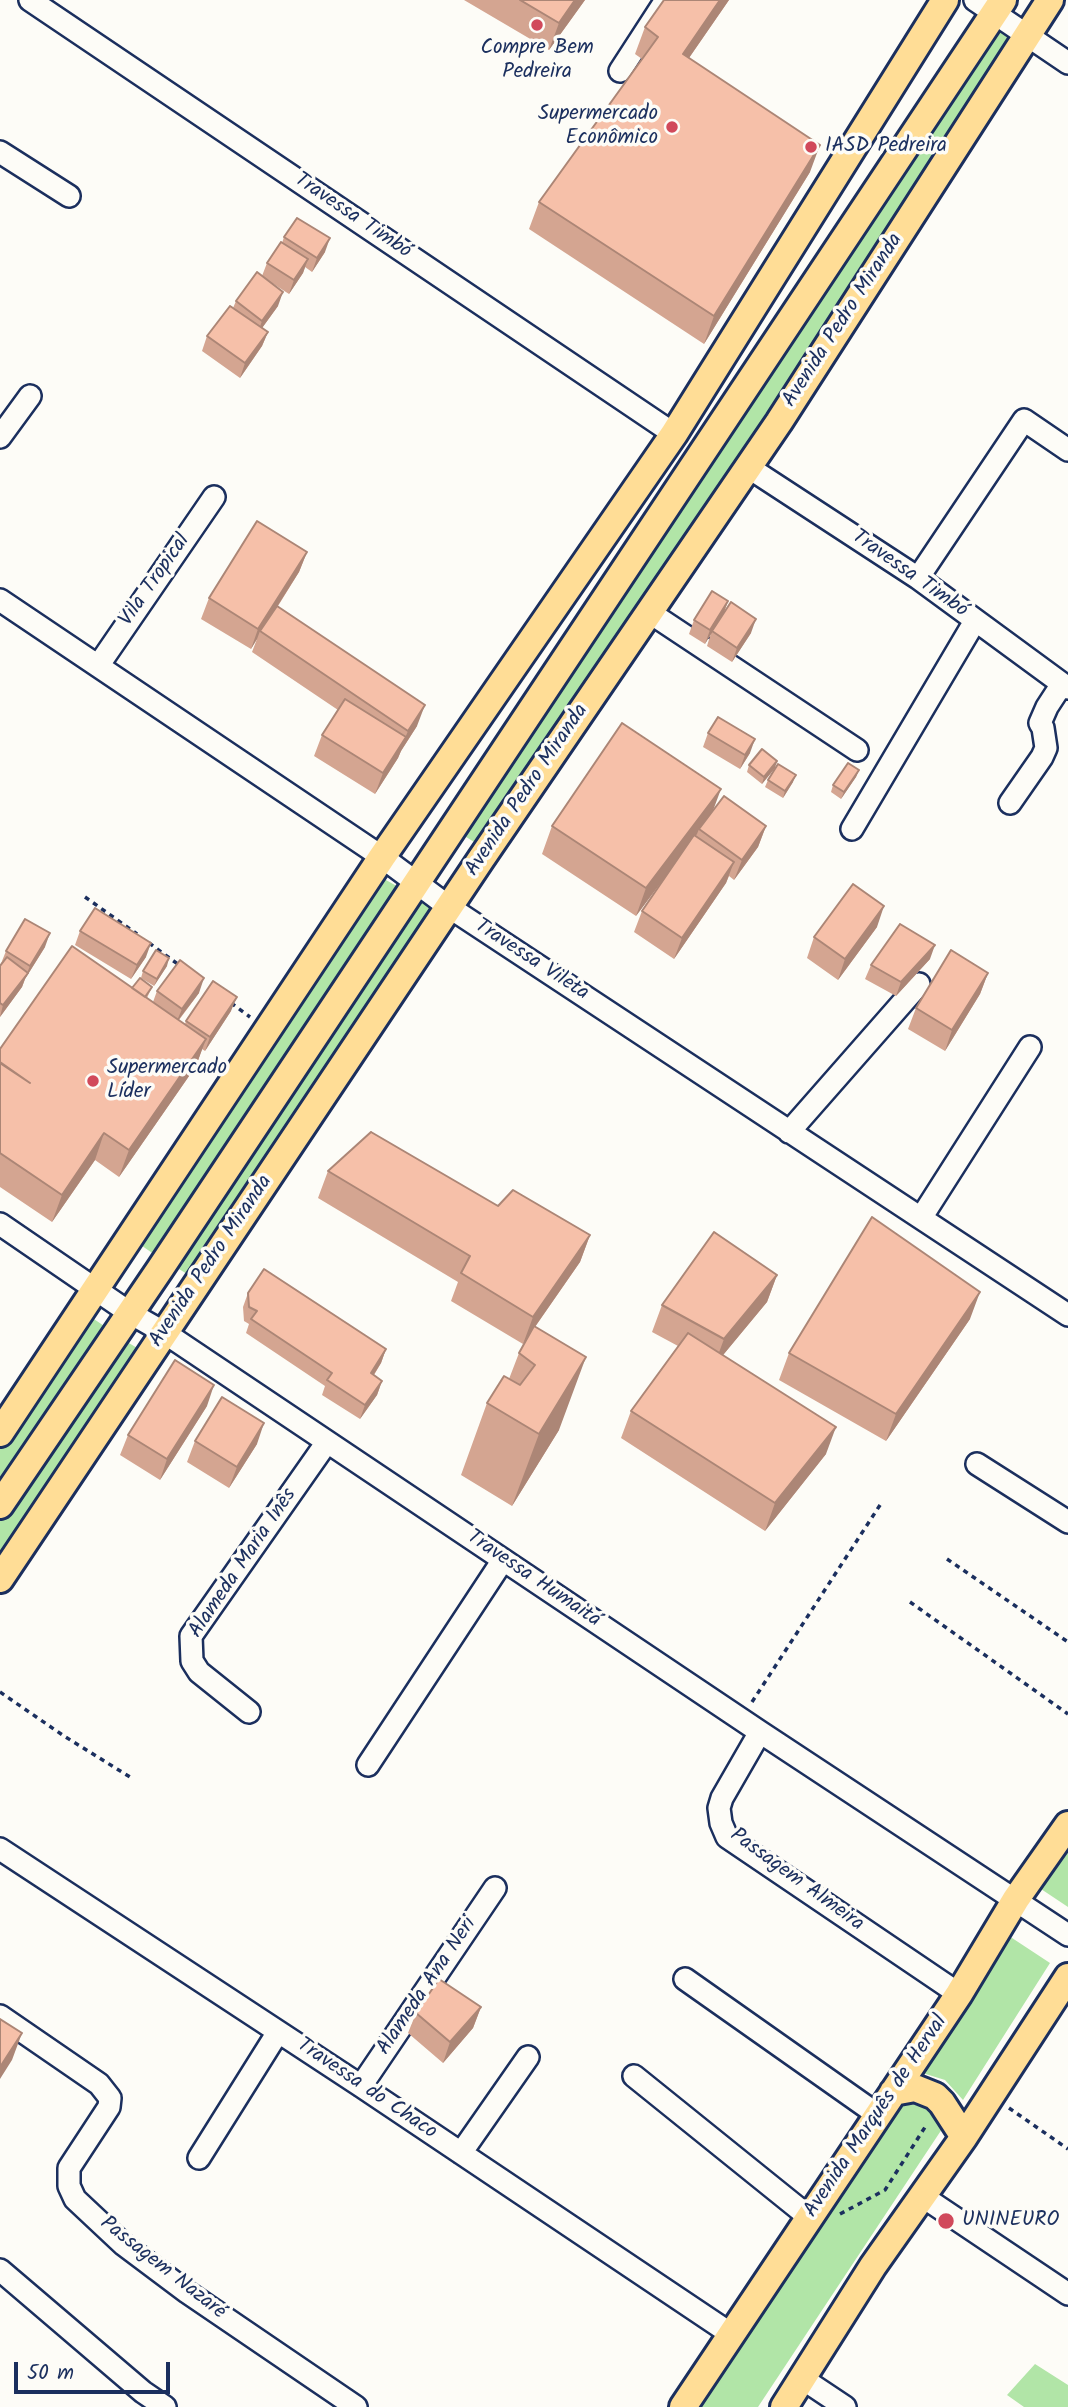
<!DOCTYPE html>
<html>
<head>
<meta charset="utf-8">
<style>
	body { margin:0 }
	#map { position:relative; width:1068px; height:2407px; overflow:hidden; background:#fdfcf7; font-family:Kalam,sans-serif }
	canvas { display:block }
	.scale { position:absolute; left:14px; top:2362px; width:156px; height:32px; box-sizing:border-box; border:4px solid #1b2f5e; border-top:0; padding-left:9px; font-size:21px; line-height:24px; white-space:nowrap; color:#1b2f5e; -webkit-text-stroke:5px #fdfcf7; paint-order:stroke }
</style>
</head>
<body>
<div id="map">
<canvas width="1068" height="2407"></canvas>
<div class="scale">50 m</div>
</div>
<script>
const context = document.querySelector('canvas').getContext('2d');
context.lineJoin = 'round';
function fill(path, color) { context.fillStyle = color; context.fill(path, 'evenodd'); }
const poly = rows => new Path2D(rows.map(r => 'M' + r).join(''));
function strokePath(path, color, width, dash) { context.strokeStyle = color; context.lineWidth = width; context.lineCap = dash ? 'butt' : 'round'; context.setLineDash(dash || []); context.stroke(path); }
function drawText(font, color, halo, rows, align = 'center') {
  context.font = font + ' Kalam,sans-serif'; context.lineWidth = 7; context.setLineDash([]); context.textBaseline = 'middle'; context.strokeStyle = halo; context.fillStyle = color; for (const [text, x, y, turn = 0] of rows) {
    context.save(); context.translate(x, y); context.rotate((+turn || 0) * Math.PI / 180); context.textAlign = isNaN(turn) ? turn : align; if (halo) context.strokeText(text, 0, 0); context.fillText(text, 0, 0); context.restore();
  }
}
fill(poly([
	[993,26,1016,42,479,845,458,832],
	[377,875,402,889,158,1257,135,1241],
	[417,894,434,907,187,1274,171,1264],
	[88,1315,110,1330,0,1491,0,1447],
	[122,1339,139,1349,0,1552,0,1513],
	[1068,1844,1068,1907,1038,1887],
	[1009,1936,1050,1963,963,2100,945,2080,916,2071],
	[899,2102,926,2107,942,2129,758,2407,697,2407],
	[1035,2364,1068,2385,1068,2407,1024,2407,1007,2395]
]), '#b1e5a7');
const minor = poly([
	[30,0,674,434],
	[975,0,1068,63],
	[620,71,666,0],
	[0,152,69,196],
	[0,437,30,396],
	[748,467,918,578,1068,688],
	[918,578,1024,420,1068,450],
	[0,600,382,857,449,907,1068,1315],
	[649,612,857,750],
	[98,666,214,497],
	[1010,803,1042,757,1046,748,1043,728,1040,723,1047,707,1062,684],
	[852,829,975,621],
	[789,1132,919,984],
	[921,1218,1030,1047],
	[0,1224,130,1313,165,1333,760,1732,1068,1935],
	[977,1464,1068,1522],
	[249,1712,199,1672,192,1661,191,1636,327,1442],
	[760,1732,722,1798,719,1808,721,1823,727,1837,959,1994],
	[368,1765,503,1560],
	[0,1849,361,2086,731,2334],
	[685,1979,878,2115],
	[0,2016,99,2084,110,2098,109,2107,69,2168,69,2186,75,2199,123,2244,187,2292,356,2407],
	[634,2076,809,2217],
	[361,2086,495,1888],
	[461,2153,528,2057],
	[199,2158,278,2032],
	[922,2196,1068,2294],
	[0,2270,143,2392,165,2407],
	[803,2379,845,2407]
]);
const major = poly([
	[0,1433,382,857,674,434,945,0],
	[0,1505,160,1269,1003,0],
	[0,1579,481,859,779,422,1050,0],
	[893,2092,915,2088,935,2096,942,2103,964,2137],
	[683,2407,959,1994,1016,1899,1068,1825],
	[784,2407,873,2266,964,2137,1068,1977]
]);
strokePath(minor, '#1b2f5e', 26);
strokePath(major, '#1b2f5e', 32);
strokePath(poly([
	[85,897,137,934],
	[149,943,179,965],
	[231,1003,250,1017],
	[947,1559,1068,1642],
	[910,1602,1068,1714],
	[0,1692,64,1736,130,1777],
	[752,1702,882,1502],
	[1009,2108,1068,2149],
	[840,2214,885,2190,927,2124]
]), '#1b2f5e', 3.5, [5, 5]);
strokePath(minor, '#fdfcf7', 21);
strokePath(major, '#ffdd96', 26);
fill(poly([
	[464,0,585,0,549,50],
	[664,0,729,0,689,58,810,172,704,344,529,229,539,202,642,59,635,54,645,27],
	[284,237,325,252,312,272,305,267,303,273,289,294,272,283,278,306,262,328,268,332,262,346,240,378,202,351,207,336,233,308,236,301,262,276,267,263,282,243],
	[307,552,299,572,278,606,417,726,401,751,398,758,375,794,314,756,322,735,338,710,252,652,257,639,251,649,201,619,209,598],
	[728,601,723,615,751,633,732,662,707,646,711,633,705,644,689,634,694,620],
	[708,733,750,753,740,769,703,747],
	[749,765,775,768,762,784,747,772],
	[859,770,856,777,841,799,831,792,833,785],
	[768,780,793,782,783,798,765,787],
	[713,810,766,826,758,847,734,880,729,876,726,883,674,959,634,932,642,911,662,881,636,916,542,854,552,826],
	[877,927,838,980,807,958,814,937],
	[80,931,146,957,131,979,75,945],
	[45,947,25,979,22,987,0,1017,0,966,6,951],
	[930,959,896,996,865,979,871,965],
	[167,966,154,986,141,978,143,971],
	[988,973,980,994,945,1051,908,1029,916,1008],
	[152,987,147,998,153,1002,157,991,199,993,179,1020,185,1024,186,1021,231,1011,205,1051,202,1049,196,1066,119,1177,95,1160,52,1222,0,1187,0,1049,132,988],
	[328,1171,498,1206,590,1235,580,1262,535,1327,559,1430,512,1506,461,1475,487,1403,509,1379,519,1353,528,1336,523,1344,451,1301,458,1282,318,1198],
	[777,1275,767,1302,723,1355,826,1454,765,1531,621,1438,631,1411,678,1346,652,1332,662,1305],
	[248,1293,386,1349,381,1363,374,1375,382,1381,377,1395,360,1419,322,1395,325,1386,246,1333,249,1324,244,1321,243,1307],
	[970,1319,886,1441,779,1380,789,1353],
	[207,1406,160,1480,120,1455,128,1435],
	[195,1441,257,1444,229,1488,187,1462],
	[481,2007,473,2028,443,2063,408,2033,416,2013]
]), '#d4a591');
fill(poly([
	[575,0,585,0,549,50,559,23],
	[720,0,729,0,673,81,683,54],
	[820,145,810,172,704,344,714,316],
	[330,238,325,252,312,272,317,258],
	[308,259,303,273,289,294,294,280],
	[283,292,278,306,257,335,262,321],
	[268,332,262,346,240,378,245,363],
	[307,552,299,572,261,632,260,631,257,639,251,649,258,629],
	[728,601,723,615,705,644,710,630],
	[756,619,751,633,732,662,737,648],
	[425,705,417,726,401,751,398,758,375,794,383,773,405,738,408,731],
	[755,739,750,753,740,769,745,755],
	[777,761,775,768,762,784,764,777],
	[859,770,856,777,841,799,844,792],
	[796,775,793,782,783,798,785,791],
	[721,789,711,816,699,829,697,834,636,916,646,888],
	[766,826,758,847,734,880,742,860],
	[734,862,726,883,674,959,682,938],
	[884,906,877,927,838,980,845,959],
	[50,933,45,947,25,979,22,987,0,1017,3,1005,27,973,30,966],
	[151,943,146,957,131,979,137,965],
	[935,945,930,959,896,996,901,982],
	[169,958,167,966,154,986,157,979],
	[988,973,980,994,945,1051,952,1030],
	[204,978,199,993,176,1023,182,1009],
	[237,997,231,1011,205,1051,210,1037],
	[206,1039,196,1066,119,1177,129,1150],
	[104,1133,95,1160,52,1222,62,1195],
	[590,1235,580,1262,523,1344,533,1317],
	[777,1275,767,1302,714,1366,724,1339],
	[980,1292,970,1319,886,1441,896,1414],
	[386,1349,381,1363,366,1387,371,1373],
	[586,1357,559,1430,512,1506,539,1434],
	[382,1381,377,1395,360,1419,365,1405],
	[214,1385,207,1406,160,1480,167,1459],
	[264,1423,257,1444,229,1488,237,1467],
	[836,1427,826,1454,765,1531,775,1503],
	[481,2007,473,2028,443,2063,450,2042],
	[22,2033,12,2060,0,2079,0,2067]
]), '#ac8676');
const building = poly([
	[520,0,575,0,559,23,520,0],
	[664,0,720,0,683,54,820,145,714,316,539,202,658,37,645,27,664,0],
	[297,218,330,238,317,258,284,237,297,218],
	[281,242,308,259,294,280,267,263,281,242],
	[257,272,283,292,262,321,236,301,257,272],
	[230,306,268,332,245,363,207,336,230,306],
	[257,521,307,552,258,629,209,598,257,521],
	[712,591,728,601,710,630,694,620,712,591],
	[731,602,756,619,737,648,712,631,731,602],
	[277,606,425,705,408,731,260,631,277,606],
	[345,699,406,737,383,773,322,735,345,699],
	[718,717,755,739,745,755,708,733,718,717],
	[622,723,721,789,646,888,552,826,622,723],
	[762,749,777,761,764,777,749,765,762,749],
	[848,763,859,770,844,792,833,785,848,763],
	[778,764,796,775,785,791,768,780,778,764],
	[724,796,766,826,742,860,699,829,724,796],
	[694,835,734,862,682,938,642,911,694,835],
	[853,884,884,906,845,959,814,937,853,884],
	[95,908,151,943,137,965,80,931,95,908],
	[25,919,50,933,30,966,6,951,25,919],
	[900,924,935,945,901,982,871,965,900,924],
	[72,946,206,1039,129,1150,104,1133,62,1195,0,1153,0,1063,30,1083,0,1062,0,1049,72,946],
	[156,950,169,958,157,979,143,971,156,950],
	[951,950,988,973,952,1030,916,1008,951,950],
	[7,957,28,973,3,1005,0,1003,0,966,7,957],
	[180,960,204,978,182,1009,157,991,180,960],
	[140,978,152,987,145,997,132,988,140,978],
	[213,981,237,997,210,1037,186,1021,213,981],
	[371,1132,498,1206,513,1190,590,1235,533,1317,461,1273,470,1256,328,1171,371,1132],
	[872,1217,980,1292,896,1414,789,1353,872,1217],
	[714,1232,777,1275,724,1339,662,1305,714,1232],
	[264,1269,386,1349,371,1373,382,1381,365,1405,327,1380,332,1373,251,1319,257,1311,249,1307,248,1293,264,1269],
	[534,1326,586,1357,539,1434,487,1403,504,1376,520,1385,535,1365,519,1353,534,1326],
	[688,1333,836,1427,775,1503,631,1411,688,1333],
	[175,1360,214,1385,167,1459,128,1435,175,1360],
	[222,1397,264,1423,237,1467,195,1441,222,1397],
	[439,1979,481,2007,450,2042,416,2013,439,1979],
	[0,2019,22,2033,0,2067,0,2019]
]);
fill(building, '#f6c0a9');
strokePath(building, '#ac8676', 2);
for (const [x, y, r, color] of [
	[537,25,7,"#d1495b"],
	[672,127,7,"#d1495b"],
	[811,147,7,"#d1495b"],
	[93,1081,7,"#d1495b"],
	[946,2221,9,"#d1495b"]
]) { const dot = new Path2D(); dot.arc(x, y, r, 0, 2 * Math.PI); context.fillStyle = color; context.fill(dot); strokePath(dot, '#fdfcf7', 2.5); }
drawText('21px', '#1b2f5e', '#fdfcf7', [
	["Compre Bem",537,49,"center"],
	["Pedreira",537,73,"center"],
	["Supermercado",658,115,"right"],
	["Econômico",658,139,"right"],
	["IASD Pedreira",825,147],
	["Supermercado",107,1069],
	["Líder",107,1093],
	["UNINEURO",962,2221]
], 'left');
drawText('21px', '#1b2f5e', '#fdfcf7', [
	["Travessa Timbó",352,217,34],
	["Avenida Pedro Miranda",844,321,-57],
	["Travessa Timbó",909,575,35],
	["Vila Tropical",156,581,-55],
	["Avenida Pedro Miranda",528,791,-56],
	["Travessa Vileta",531,961,33],
	["Avenida Pedro Miranda",212,1262,-56],
	["Alameda Maria Inês",244,1564,-56],
	["Travessa Humaitá",533,1580,34],
	["Passagem Almeira",796,1881,36],
	["Alameda Ana Neri",428,1987,-56],
	["Travessa do Chaco",366,2090,34],
	["Avenida Marquês de Herval",877,2117,-56],
	["Passagem Nazaré",162,2269,38]
]);
</script>
</body>
</html>
